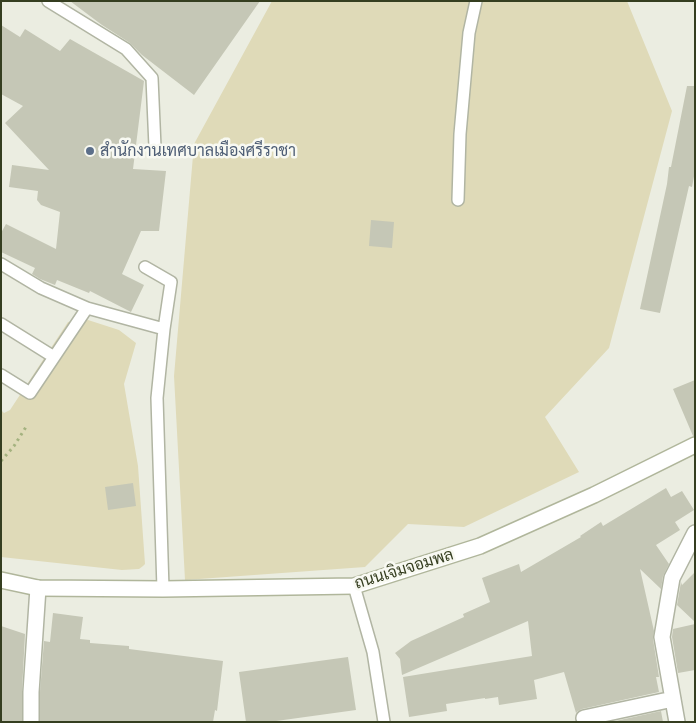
<!DOCTYPE html>
<html>
<head>
<meta charset="utf-8">
<style>
	body { margin:0 }
	#map { position:relative; width:696px; height:723px; overflow:hidden; background:#ebede1; font-family:"Golos Text",sans-serif }
	canvas { display:block }
	.frame { position:absolute; inset:0; border:2px solid #353e20; pointer-events:none }
</style>
</head>
<body>
<div id="map">
<canvas width="696" height="723"></canvas>
<div class="frame"></div>
</div>
<script>
const context = document.querySelector('canvas').getContext('2d');
context.lineJoin = 'round';
function fill(path, color) { context.fillStyle = color; context.fill(path, 'evenodd'); }
const poly = rows => new Path2D(rows.map(r => 'M' + r).join(''));
function strokePath(path, color, width, dash) { context.strokeStyle = color; context.lineWidth = width; context.lineCap = dash ? 'butt' : 'round'; context.setLineDash(dash || []); context.stroke(path); }
function drawText(font, color, halo, rows, align = 'center') {
  context.font = font + ' "Golos Text",Sarabun,sans-serif'; context.lineWidth = 5; context.setLineDash([]); context.textBaseline = 'middle'; context.strokeStyle = halo; context.fillStyle = color; for (const [text, x, y, turn = 0] of rows) {
    context.save(); context.translate(x, y); context.rotate((+turn || 0) * Math.PI / 180); context.textAlign = isNaN(turn) ? turn : align; if (halo) context.strokeText(text, 0, 0); context.fillText(text, 0, 0); context.restore();
  }
}
fill(poly([
	[272,1,627,1,672,111,609,348,545,417,579,472,464,527,408,524,365,567,185,580,174,376,194,144],
	[88,320,119,330,136,343,124,384,138,466,145,564,143,566,139,569,122,570,1,557,1,410,4,413,10,410,68,322]
]), '#dfdab8');
fill(poly([
	[70,1,260,1,194,95,142,55,130,43,102,25],
	[1,25,20,37,25,29,60,51,70,39,144,81,133,169,166,171,159,231,141,231,122,274,144,285,131,312,90,291,89,293,57,280,55,285,40,279,32,274,35,268,1,252,1,233,6,224,56,249,60,212,41,205,37,200,38,191,9,187,12,165,49,170,5,123,23,106,1,94],
	[687,86,695,86,695,171,692,187,689,186,660,313,640,309,667,184,669,167,671,167],
	[371,220,394,222,392,248,369,246],
	[695,380,695,436,693,436,673,389],
	[133,483,136,506,108,510,105,487],
	[666,488,671,497,682,491,694,510,675,522,680,530,656,545,669,564,663,576,661,589,640,569,654,631,653,639,659,677,656,677,659,692,582,709,578,711,576,713,564,672,534,680,537,699,499,705,498,697,485,699,485,698,446,704,447,711,409,717,403,677,532,656,528,621,402,675,400,659,395,653,411,641,464,617,463,614,490,602,482,578,519,564,521,572,581,537,580,536,601,522,603,526],
	[695,572,695,622,677,605,681,582,682,585],
	[53,613,83,617,80,639,90,640,90,643,129,646,129,649,223,661,217,711,215,710,213,722,40,722,40,692,44,641,50,642],
	[695,624,695,670,678,673,672,637,673,629],
	[1,626,25,634,22,691,22,722,1,722],
	[348,657,356,710,269,722,246,722,239,672],
	[661,711,663,722,611,722]
]), '#c5c7b6');
const lane = poly([
	[48,1,126,49,152,78,155,147],
	[458,200,460,134,469,33,476,1],
	[1,264,41,288,87,308,30,393,1,375],
	[145,267,171,282,164,329,157,398,163,589],
	[87,308,164,329],
	[1,324,54,357],
	[354,586,373,652,384,722]
]);
const street = poly([
	[584,718,673,699],
	[31,722,31,692,38,588],
	[677,722,662,637,672,578,695,533]
]);
const secondary = poly([
	[1,580,38,588,163,589,354,586,480,546,594,495,695,445]
]);
strokePath(lane, '#b1b5a3', 14);
strokePath(street, '#b1b5a3', 18);
strokePath(secondary, '#b0b69b', 18);
strokePath(poly([
	[1,461,14,446,26,427]
]), '#a4b27f', 3, [2.5, 4]);
strokePath(lane, '#fff', 11);
strokePath(street, '#fff', 15);
strokePath(secondary, '#fff', 15);
for (const [x, y, r, color] of [
	[90,151,5,"#5c6f8a"]
]) { const dot = new Path2D(); dot.arc(x, y, r, 0, 2 * Math.PI); context.fillStyle = color; context.fill(dot); strokePath(dot, '#f8f9f2', 2); }
drawText('16px', '#4e5e75', '#f8f9f2', [
	["สำนักงานเทศบาลเมืองศรีราชา",100,151]
], 'left');
drawText('16px', '#353e20', '#f8f9f2', [
	["ถนนเจิมจอมพล",404,569,-17]
]);
</script>
</body>
</html>
